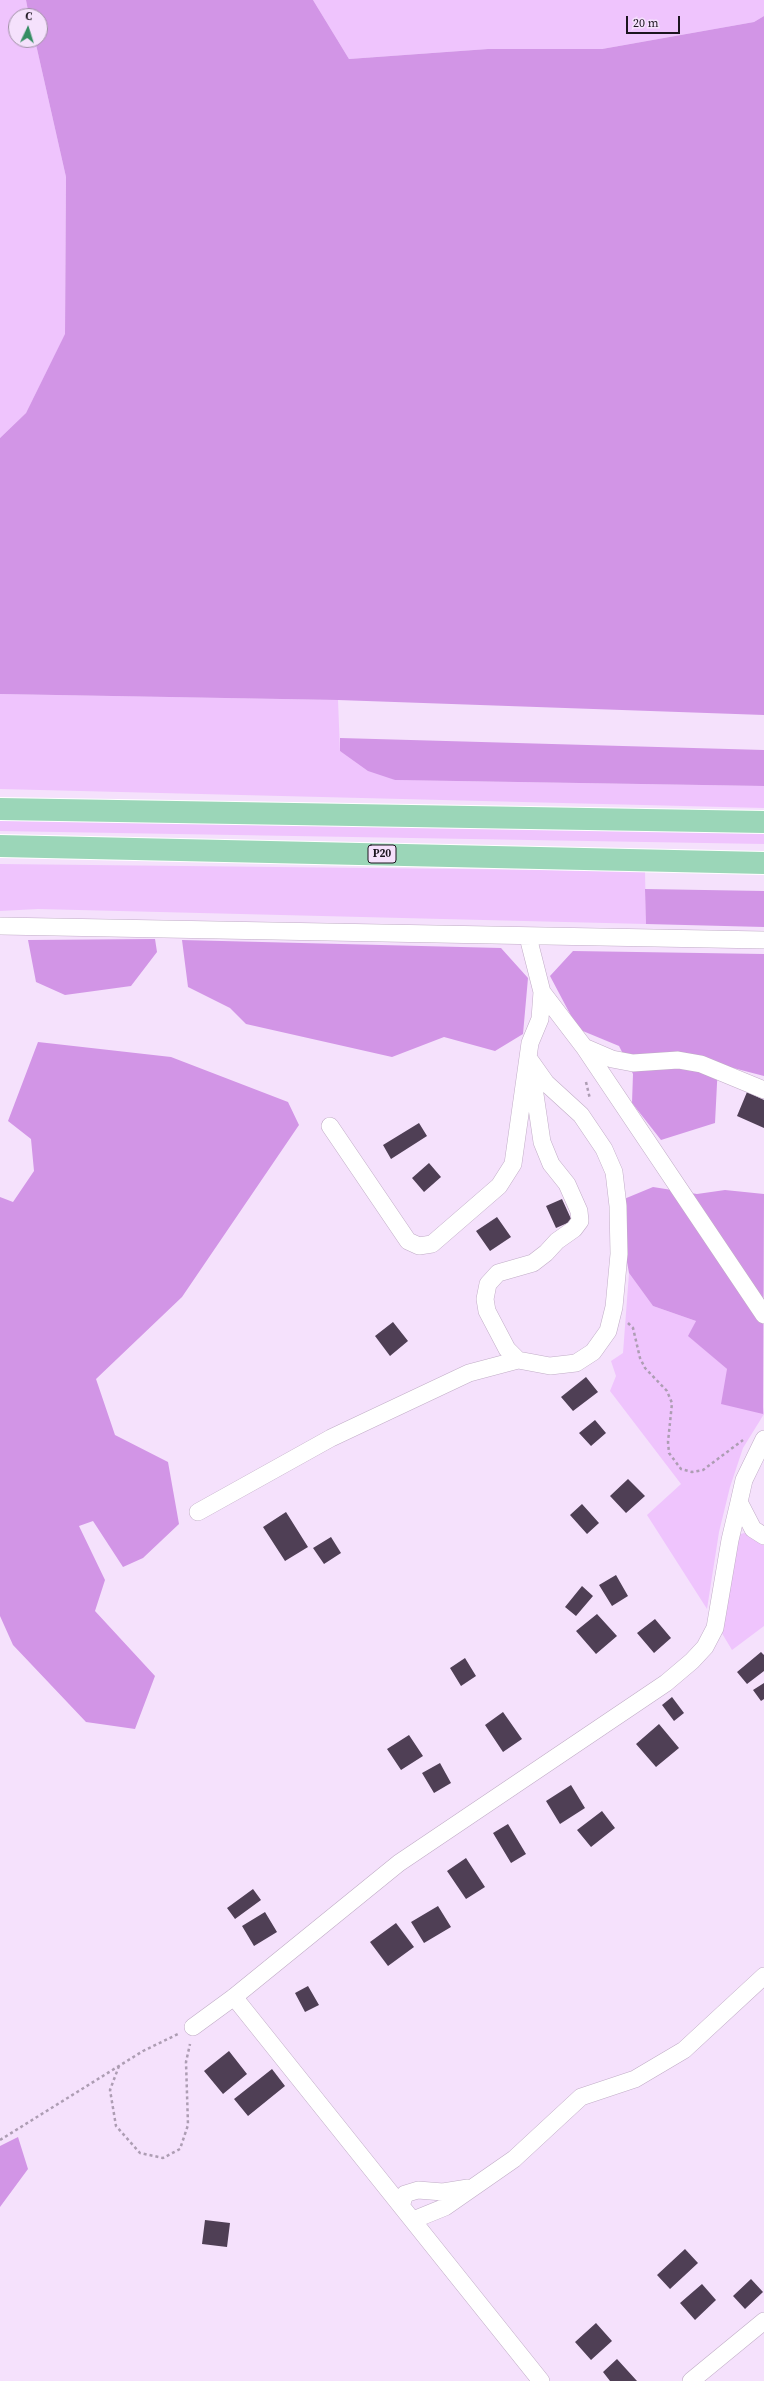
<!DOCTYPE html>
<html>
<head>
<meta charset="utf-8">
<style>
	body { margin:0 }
	#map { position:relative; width:764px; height:2381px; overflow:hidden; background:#f5e1fc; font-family:"Source Serif 4",serif }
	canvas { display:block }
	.north { position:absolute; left:8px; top:8px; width:40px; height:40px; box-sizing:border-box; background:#f5e1fc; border:1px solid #9e8fa4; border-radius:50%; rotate:4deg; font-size:11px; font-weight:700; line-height:16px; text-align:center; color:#1c151f }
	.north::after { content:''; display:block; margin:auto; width:14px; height:18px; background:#348d62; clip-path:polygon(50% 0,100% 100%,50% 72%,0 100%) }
	.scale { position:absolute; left:626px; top:16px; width:54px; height:18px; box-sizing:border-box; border:2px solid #1c151f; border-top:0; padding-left:5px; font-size:12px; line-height:14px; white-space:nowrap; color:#1c151f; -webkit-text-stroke:3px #f5e1fc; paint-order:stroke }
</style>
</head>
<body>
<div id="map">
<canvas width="764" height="2381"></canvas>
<div class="north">С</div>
<div class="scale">20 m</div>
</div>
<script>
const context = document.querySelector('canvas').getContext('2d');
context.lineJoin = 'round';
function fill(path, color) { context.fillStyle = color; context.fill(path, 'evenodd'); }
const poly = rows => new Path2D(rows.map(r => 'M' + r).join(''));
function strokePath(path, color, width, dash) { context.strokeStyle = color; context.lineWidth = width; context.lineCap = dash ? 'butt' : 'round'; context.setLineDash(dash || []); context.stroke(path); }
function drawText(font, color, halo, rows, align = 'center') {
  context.font = font + ' "Source Serif 4",serif'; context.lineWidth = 4; context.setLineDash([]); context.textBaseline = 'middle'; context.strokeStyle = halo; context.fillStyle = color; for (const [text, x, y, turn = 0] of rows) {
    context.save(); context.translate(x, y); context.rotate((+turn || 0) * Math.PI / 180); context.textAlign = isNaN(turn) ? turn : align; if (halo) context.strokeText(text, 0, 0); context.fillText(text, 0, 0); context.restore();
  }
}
fill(poly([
	[0,0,26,0,29,16,16,16,16,40,35,40,66,177,65,335,26,413,0,438],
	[313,0,764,0,764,16,754,22,602,49,488,49,349,59],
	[0,694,338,700,340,751,395,780,764,786,764,808,0,789],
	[0,818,764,831,764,844,0,831],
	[0,864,645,871,646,924,38,909,0,911],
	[629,1273,653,1306,696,1321,689,1336,727,1369,763,1413,764,1407,764,1414,743,1448,730,1487,719,1532,707,1609,647,1515,681,1484,610,1391,616,1376,611,1361,623,1353],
	[744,1533,750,1534,764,1545,764,1626,732,1650,720,1630,738,1535]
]), '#efc4fd');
fill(poly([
	[26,0,313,0,349,59,488,49,602,49,754,22,764,16,764,715,338,700,0,694,0,438,26,413,65,334,66,177,35,40,40,40,40,16,29,16],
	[340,738,764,750,764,786,395,780,368,771,340,751],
	[645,889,764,891,764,927,646,924],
	[155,939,157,952,131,986,65,995,36,982,28,940],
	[182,940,501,948,528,978,523,1034,495,1051,444,1037,392,1057,246,1024,230,1008,188,987],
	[573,951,764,954,764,1076,718,1064,715,1123,661,1140,632,1103,633,1074,619,1046,578,1029,550,976],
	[38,1042,171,1057,288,1102,299,1125,182,1297,96,1379,115,1435,168,1462,179,1524,143,1558,123,1567,93,1521,79,1526,105,1580,95,1611,155,1676,135,1729,86,1722,13,1645,0,1616,0,1197,13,1202,34,1171,31,1139,8,1121],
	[653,1187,697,1194,725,1190,764,1194,763,1414,721,1404,727,1369,688,1336,696,1321,653,1306,629,1273,623,1240,624,1199],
	[18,2137,28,2169,0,2207,0,2146]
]), '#d295e6');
fill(poly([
	[747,1092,764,1100,764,1128,737,1116],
	[419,1123,427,1136,391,1159,383,1145],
	[429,1163,441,1177,424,1192,412,1178],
	[562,1199,572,1221,556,1228,546,1206],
	[497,1217,511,1237,490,1251,476,1231],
	[393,1322,408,1341,390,1356,375,1336],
	[586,1377,598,1392,573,1411,561,1397],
	[595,1420,606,1433,591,1446,579,1433],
	[628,1479,645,1496,626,1513,610,1496],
	[582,1504,599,1523,587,1534,570,1515],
	[286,1512,308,1547,285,1561,263,1527],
	[331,1537,341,1553,324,1564,313,1548],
	[616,1575,628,1596,612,1606,599,1585],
	[582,1586,593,1596,576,1616,565,1607],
	[597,1614,617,1636,596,1654,576,1631],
	[655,1619,671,1638,654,1653,637,1633],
	[761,1652,764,1655,764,1671,747,1684,737,1672],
	[465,1658,476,1676,461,1686,450,1668],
	[764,1683,764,1699,761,1701,753,1690],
	[672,1697,684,1713,674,1721,662,1705],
	[503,1712,522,1739,503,1752,485,1725],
	[659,1724,679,1748,656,1767,636,1744],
	[409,1735,423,1756,401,1770,387,1749],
	[440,1763,451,1783,434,1793,422,1773],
	[571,1785,585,1808,560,1824,546,1801],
	[602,1811,615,1828,591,1847,577,1830],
	[508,1824,526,1854,511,1863,493,1833],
	[466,1858,485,1887,466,1899,447,1871],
	[253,1889,261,1900,235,1919,227,1908],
	[438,1906,451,1927,424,1943,411,1922],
	[265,1912,277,1932,254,1946,242,1926],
	[396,1923,414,1947,388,1966,370,1942],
	[308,1986,319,2005,305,2012,295,1993],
	[229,2051,247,2074,223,2094,204,2071],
	[272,2069,285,2086,248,2116,234,2099],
	[205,2220,230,2223,227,2247,202,2244],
	[685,2249,698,2263,670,2289,657,2275],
	[751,2279,763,2292,745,2309,733,2296],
	[702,2284,716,2300,695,2320,680,2303],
	[596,2323,612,2341,591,2360,575,2342],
	[617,2359,637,2381,610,2381,603,2372]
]), '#4f3f55');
const minor = poly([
	[0,926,764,940],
	[528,937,542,992,584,1047,764,1315],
	[584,1047,612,1059,633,1063,678,1060,701,1064,764,1090],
	[330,1126,408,1241,419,1246,432,1244,499,1186,513,1164,530,1043,540,1019,542,992],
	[518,1360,507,1349,487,1311,485,1299,488,1284,498,1273,533,1263,546,1253,557,1241,574,1229,580,1221,579,1211,567,1184,551,1164,542,1142,532,1074],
	[764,1439,744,1480,739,1502,753,1529,764,1536],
	[198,1512,331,1438,469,1373,518,1360,550,1366,576,1363,593,1352,608,1331,614,1307,619,1254,618,1206,614,1172,604,1149,581,1115,546,1083,529,1059],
	[234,1997,541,2381],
	[193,2027,234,1997,399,1863,666,1683,692,1661,705,1647,715,1628,730,1540,739,1502],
	[401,2206,405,2194,418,2190,443,2192,468,2188],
	[413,2220,445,2207,514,2159,581,2097,635,2079,684,2050,764,1976],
	[691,2381,764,2321]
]);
const major = poly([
	[0,809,764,822],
	[0,846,764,863]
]);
strokePath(minor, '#c0acc6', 18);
strokePath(major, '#fff', 24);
strokePath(poly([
	[586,1082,590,1099],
	[628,1323,633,1328,640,1358,645,1368,667,1391,672,1403,668,1442,669,1453,681,1469,692,1472,703,1470,743,1440],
	[119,2066,110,2090,116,2126,140,2153,163,2158,180,2149,188,2125,186,2062,190,2044],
	[0,2140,143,2051,178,2034]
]), '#ad9db3', 2.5, [3, 3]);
strokePath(minor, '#fff', 17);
strokePath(major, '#9bd6b8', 22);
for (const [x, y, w] of [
	[382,854,28]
]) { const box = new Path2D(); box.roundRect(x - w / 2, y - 9, w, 18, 3); context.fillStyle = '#f5e1fc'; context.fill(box); strokePath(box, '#1c151f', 1); }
drawText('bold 11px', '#1c151f', null, [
	["Р20",382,854]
]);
</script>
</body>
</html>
